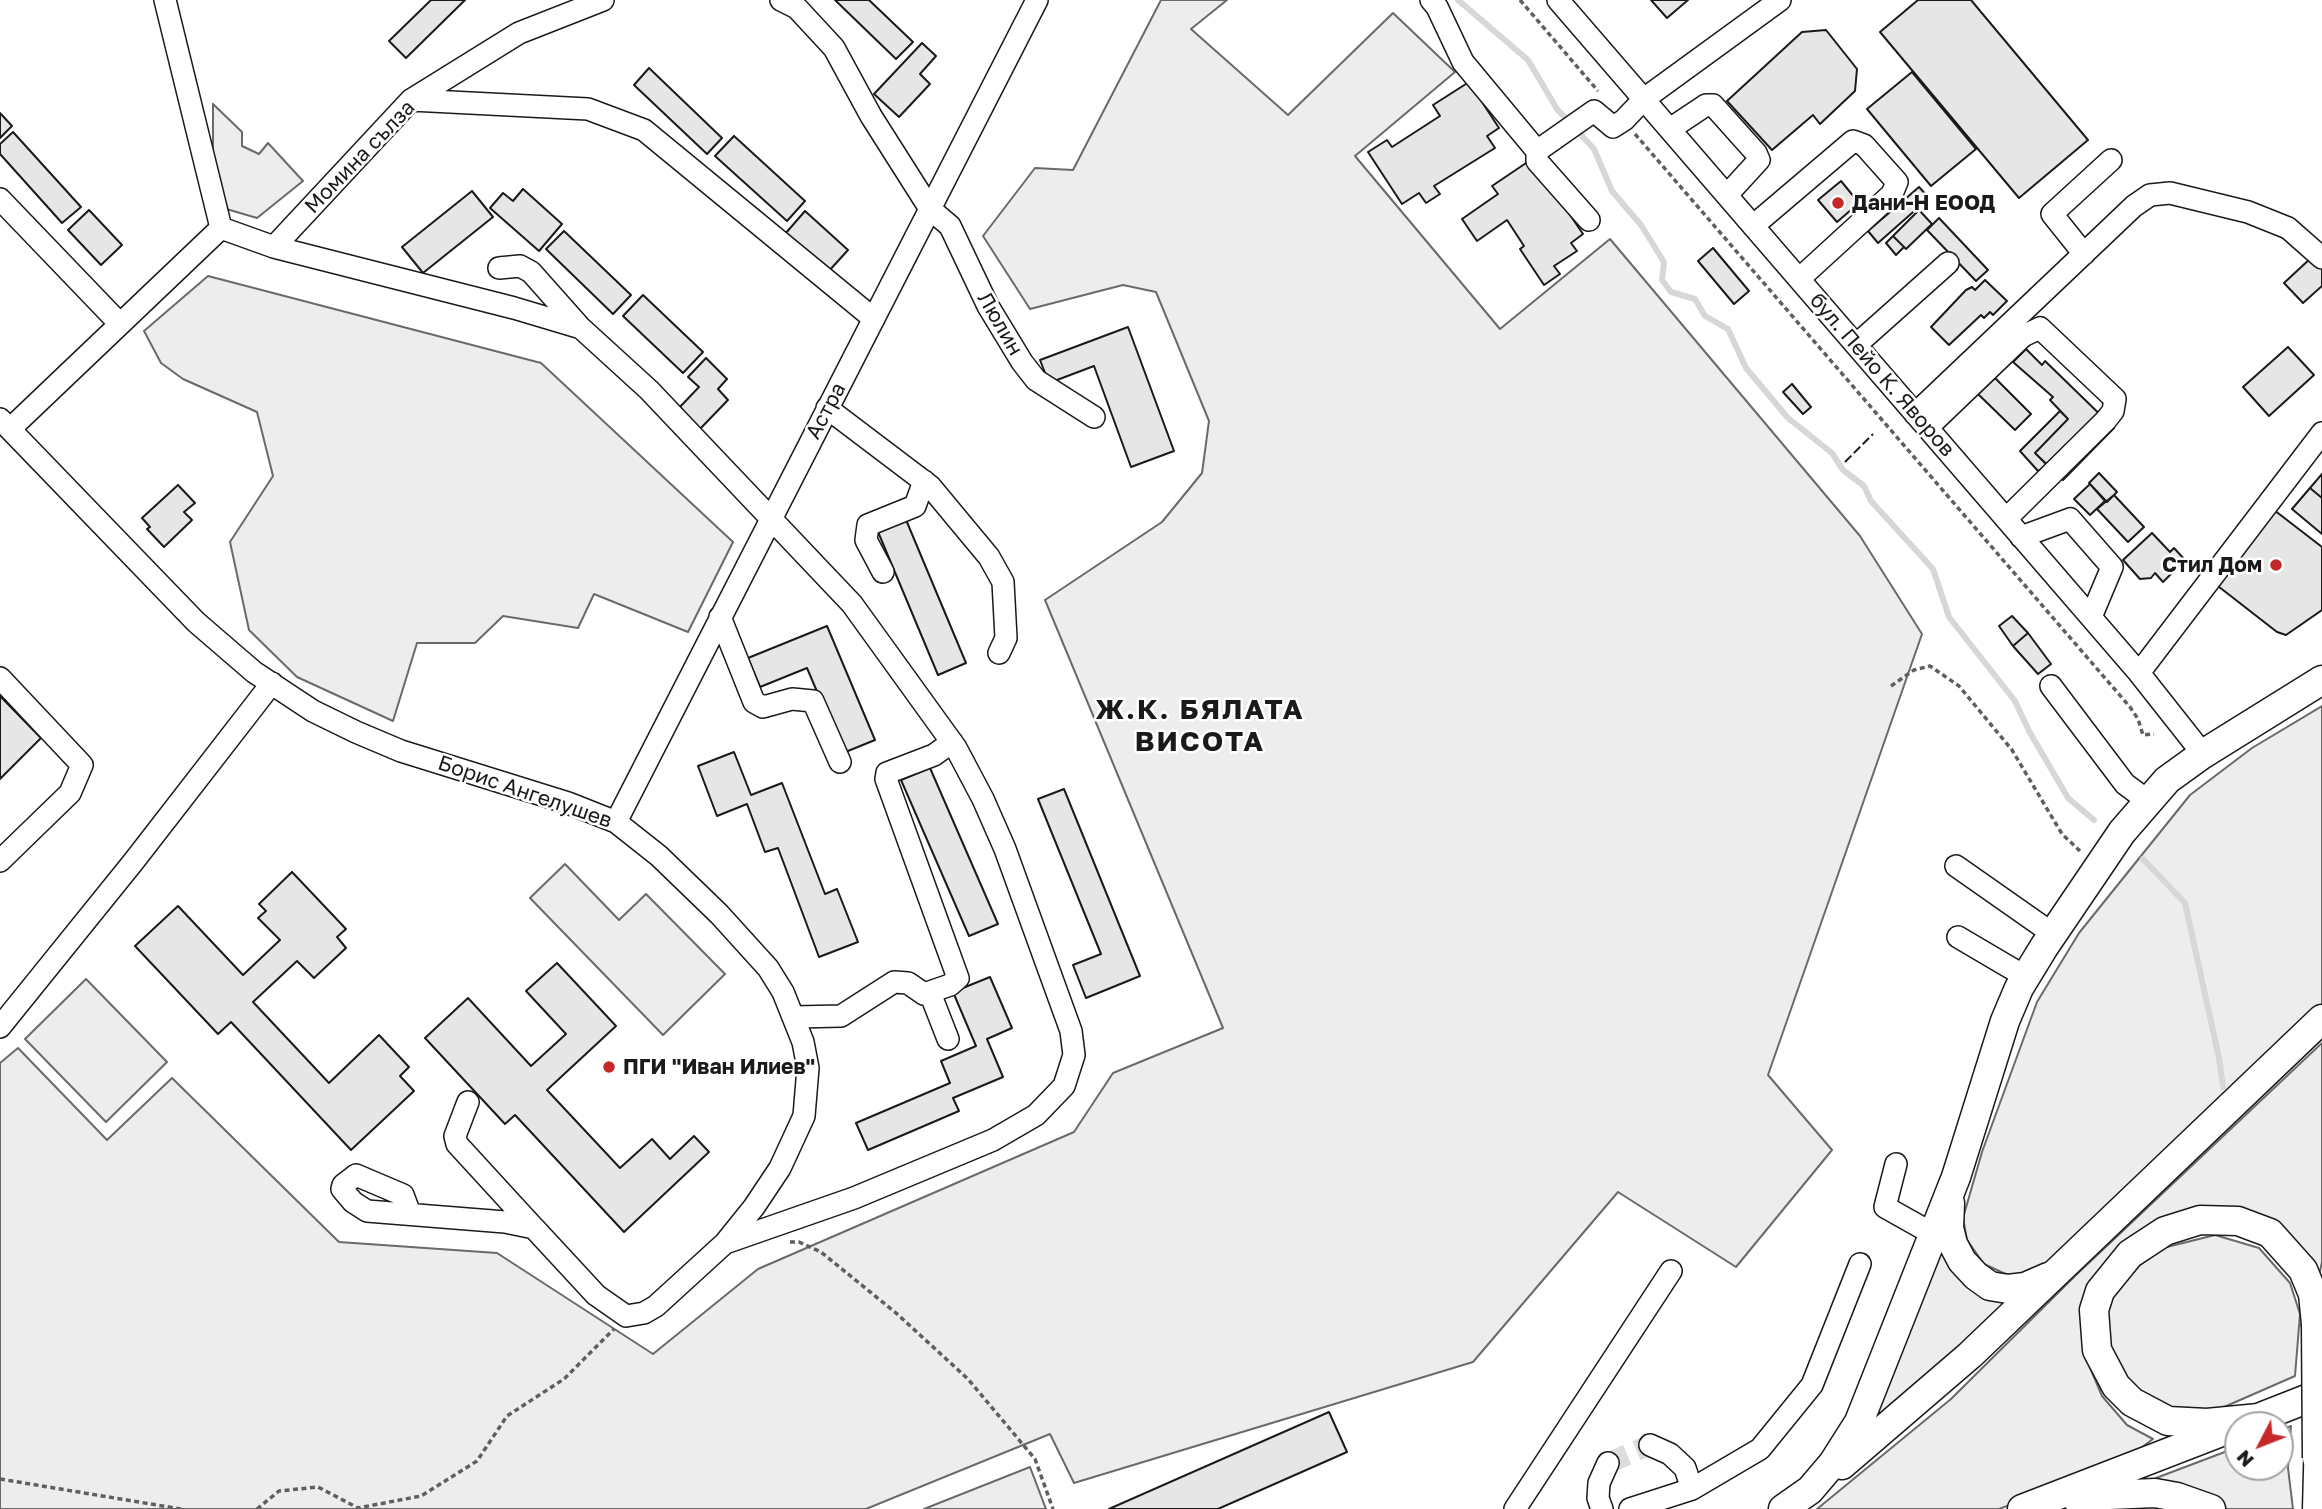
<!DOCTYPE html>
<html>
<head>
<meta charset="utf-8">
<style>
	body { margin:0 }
	#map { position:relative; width:2322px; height:1509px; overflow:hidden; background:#fff; font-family:"Golos Text",sans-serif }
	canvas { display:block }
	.north { position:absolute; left:2224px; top:1411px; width:70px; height:70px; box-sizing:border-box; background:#fff; border:2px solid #a3a3a3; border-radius:50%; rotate:228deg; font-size:19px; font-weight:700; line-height:28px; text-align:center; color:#1a1a1a }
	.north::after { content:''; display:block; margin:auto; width:24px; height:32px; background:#c62828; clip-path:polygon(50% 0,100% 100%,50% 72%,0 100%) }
</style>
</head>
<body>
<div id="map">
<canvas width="2322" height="1509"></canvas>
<div class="north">N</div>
</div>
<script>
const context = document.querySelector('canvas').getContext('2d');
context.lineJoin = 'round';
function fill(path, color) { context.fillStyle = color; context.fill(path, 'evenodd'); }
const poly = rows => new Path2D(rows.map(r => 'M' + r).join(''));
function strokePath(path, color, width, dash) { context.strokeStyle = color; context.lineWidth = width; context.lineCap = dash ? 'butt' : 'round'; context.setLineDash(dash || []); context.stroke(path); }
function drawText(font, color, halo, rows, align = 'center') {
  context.font = font + ' "Golos Text",sans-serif'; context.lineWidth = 5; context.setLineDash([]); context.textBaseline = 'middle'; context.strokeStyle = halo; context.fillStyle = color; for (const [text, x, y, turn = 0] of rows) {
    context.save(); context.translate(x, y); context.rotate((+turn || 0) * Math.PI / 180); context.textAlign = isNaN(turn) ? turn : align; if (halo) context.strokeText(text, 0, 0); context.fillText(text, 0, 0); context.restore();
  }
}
const green = poly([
	[1161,0,1227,0,1191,29,1288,115,1393,13,1455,72,1355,156,1500,329,1610,239,1860,536,1922,634,1768,1075,1832,1150,1736,1267,1618,1192,1473,1362,1074,1483,1050,1434,866,1509,0,1509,0,1063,18,1048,107,1140,172,1078,339,1242,497,1253,653,1354,758,1269,1074,1132,1113,1073,1223,1028,1045,600,1162,522,1202,473,1209,421,1156,292,1123,285,1030,309,983,236,1035,168,1073,170,1161,0],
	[213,104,242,132,242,146,259,154,268,143,303,181,257,218,223,208,213,161,213,104],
	[208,276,541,363,733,542,688,632,594,594,578,628,503,616,475,643,417,643,393,721,297,677,249,630,230,542,273,476,257,412,183,379,161,363,144,331,208,276],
	[2322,706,2322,1008,2035,1274,2010,1276,1984,1264,1967,1240,1963,1218,1982,1152,2037,1002,2079,933,2190,795,2252,748,2322,706],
	[565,864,619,920,646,894,725,974,663,1035,530,898,565,864],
	[86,979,167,1062,106,1122,25,1039,86,979],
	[2322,1043,2322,1262,2318,1281,2262,1222,2128,1244,2083,1351,2102,1396,2127,1425,2153,1439,2118,1465,1999,1509,1817,1509,1951,1399,2076,1275,2322,1043],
	[2215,1235,2259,1248,2290,1283,2300,1314,2295,1376,2208,1414,2162,1411,2126,1385,2105,1347,2106,1307,2129,1273,2163,1248,2215,1235],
	[1941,1248,1983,1295,2009,1305,1871,1424,1941,1248],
	[2291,1426,2288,1468,2293,1509,2221,1509,2148,1487,2156,1478,2238,1447,2238,1467,2280,1467,2280,1431,2291,1426],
	[1030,1467,1046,1509,924,1509,1030,1467]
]);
fill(green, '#ededed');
strokePath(green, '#6a6a6a', 2);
strokePath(poly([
	[1458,0,1528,60,1557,109,1594,149,1612,191,1641,225,1664,262,1662,280,1671,292,1695,299,1705,316,1728,329,1746,368,1788,418,1832,453,1843,470,1864,486,1871,501,1933,569,1949,617,2015,701,2029,731,2068,798,2094,820],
	[2143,859,2185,903,2219,1058,2223,1087]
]), '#d7d7d7', 6);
const building = poly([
	[431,0,465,0,406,58,389,41,431,0],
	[835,0,869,0,913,42,896,59,835,0],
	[1651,0,1688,0,1667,18,1651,0],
	[1918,0,1971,0,2088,140,2019,198,1880,32,1918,0],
	[1826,30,1857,69,1855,91,1820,124,1813,115,1772,150,1727,101,1802,32,1826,30],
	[922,43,936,56,920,74,930,84,899,117,874,94,922,43],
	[649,68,722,138,707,154,634,85,649,68],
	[1912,72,1976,149,1931,186,1867,109,1912,72],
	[1469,82,1499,128,1487,136,1495,148,1434,186,1440,194,1426,203,1419,193,1402,204,1368,152,1387,140,1392,147,1440,116,1433,105,1469,82],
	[0,113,12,126,0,138,0,113],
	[13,132,81,207,62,223,0,154,0,144,13,132],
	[734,136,805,201,787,221,715,156,734,136],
	[1532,159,1583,234,1571,243,1577,251,1554,266,1560,274,1544,285,1520,249,1524,246,1507,220,1477,241,1462,219,1498,194,1492,186,1532,159],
	[1841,181,1859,203,1837,222,1818,200,1841,181],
	[1919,187,1929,198,1878,243,1868,231,1919,187],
	[523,189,562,224,539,251,490,208,503,193,513,201,523,189],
	[472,191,493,217,423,273,402,247,472,191],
	[89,210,122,245,101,265,68,230,89,210],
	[1919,210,1932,224,1906,249,1893,236,1919,210],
	[805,211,848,250,828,272,785,234,805,211],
	[1939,218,1988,270,1976,281,1927,230,1939,218],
	[564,231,631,295,613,314,546,249,564,231],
	[1893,236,1904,247,1896,255,1886,243,1893,236],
	[1713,248,1749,291,1734,304,1698,261,1713,248],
	[2312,257,2322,268,2322,286,2303,303,2284,283,2312,257],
	[1985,280,2007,301,1993,315,1990,312,1984,318,1981,315,1949,345,1931,327,1966,290,1972,287,1975,290,1985,280],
	[643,295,703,352,683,373,623,316,643,295],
	[1128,327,1174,451,1131,467,1094,366,1049,383,1040,360,1128,327],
	[2288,347,2314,375,2269,416,2243,387,2288,347],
	[2026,349,2042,365,2045,361,2114,428,2063,480,2035,453,2068,419,2050,400,2053,397,2013,362,2026,349],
	[706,358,727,379,718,389,728,400,699,430,677,410,699,387,688,377,706,358],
	[1995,378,2031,414,2015,430,1978,394,1995,378],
	[1792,384,1811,407,1803,414,1783,392,1792,384],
	[2060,411,2068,419,2035,453,2048,466,2038,471,2020,451,2060,411],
	[2099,473,2117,492,2107,502,2089,483,2099,473],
	[2322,474,2322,498,2310,488,2322,474],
	[2090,484,2105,501,2090,515,2074,499,2090,484],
	[178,485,195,503,184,512,192,520,164,547,147,529,150,527,142,518,178,485],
	[2310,488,2322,498,2322,534,2292,509,2310,488],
	[2114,495,2144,527,2128,542,2097,509,2114,495],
	[2274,510,2322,547,2322,610,2286,635,2277,632,2214,583,2274,510],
	[904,515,966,663,938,675,876,527,904,515],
	[2152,533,2170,552,2174,548,2185,560,2163,582,2155,573,2151,578,2140,579,2123,560,2152,533],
	[2012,616,2028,633,2013,646,1999,626,2012,616],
	[827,626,875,740,843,753,807,668,760,687,748,658,827,626],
	[2028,633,2051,664,2038,674,2013,646,2028,633],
	[0,696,41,738,0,779,0,696],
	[734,752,751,795,782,783,825,894,837,889,858,942,819,957,778,848,765,852,747,804,717,816,698,766,734,752],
	[930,768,998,924,969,936,901,780,930,768],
	[1064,789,1140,976,1086,998,1073,965,1101,954,1038,799,1064,789],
	[292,872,346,929,337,937,346,948,314,978,297,961,253,1002,329,1083,379,1035,409,1067,400,1076,414,1091,351,1150,231,1022,218,1034,135,946,178,906,243,975,280,940,258,918,266,911,259,904,292,872],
	[557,963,616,1026,547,1090,620,1168,652,1139,670,1159,694,1136,709,1152,624,1232,515,1115,505,1124,425,1038,468,998,531,1066,566,1034,526,991,557,963],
	[990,977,1012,1028,987,1039,1003,1077,953,1098,959,1111,868,1150,856,1123,950,1083,941,1061,976,1046,953,992,990,977],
	[1329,1412,1347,1452,1218,1509,1109,1509,1329,1412]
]);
fill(building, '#e6e6e6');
strokePath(building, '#1a1a1a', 2);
strokePath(poly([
	[1608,1463,1650,1445]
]), '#ddd', 21, [21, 10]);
const minor = poly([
	[165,0,221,228],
	[781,0,797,8,834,48,871,116,930,209,950,226,988,306,1022,362,1036,380,1094,417],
	[1431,0,1437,7,1463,62,1537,151,1537,161,1589,220],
	[1558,0,2139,673,2203,754],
	[411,100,588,109,644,130,874,319],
	[1670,129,1706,105,1713,105,1756,153,1759,160,1727,195],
	[1537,151,1594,111,1613,127,1624,120,1644,99,1780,0],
	[0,199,120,324],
	[1753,226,1853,141,1864,145,1897,182,1892,194,1799,279],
	[221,228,274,247,514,308,581,328,649,390,852,604,956,748,983,799,1005,849,1071,1031,1074,1055,1064,1086,1036,1115,993,1140,854,1198,725,1243],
	[274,247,411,100,519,33,603,0],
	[2084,254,2052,214,2111,160],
	[499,268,520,266,531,272,579,326],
	[1856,345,1948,263],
	[827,408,930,486,989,557,1003,582,1006,638,999,653],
	[1915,414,2134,206,2150,195,2170,193,2248,212,2288,228,2322,258],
	[0,419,196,622,254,672,313,711,356,732,401,751,568,803,616,822,659,856,719,914,768,968,783,992,803,1042,808,1068,804,1116,780,1168,754,1207,725,1243,656,1306,644,1313,626,1316,596,1295,534,1228,505,1222,367,1211,353,1202,342,1189,343,1185,356,1175,403,1195,410,1214],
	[1927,428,2023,336,2040,328,2115,399,2113,411,2106,420,2006,519],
	[10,429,221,228],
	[2021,537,2070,519,2112,567,2091,617],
	[883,572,866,540,868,525,915,506,924,481],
	[720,617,754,702,763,707,792,699,813,701,840,762],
	[2139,673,2322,433],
	[0,678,82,765,70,793,0,861],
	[2051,686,2125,784,2148,801],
	[616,822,1037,0],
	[1956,866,2053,934],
	[1958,937,2026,977],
	[930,993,948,1039],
	[795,1017,841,1016,894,982,908,983,924,994,950,985,958,978,886,779,887,773,934,755,952,742],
	[0,1027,134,861,272,683],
	[468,1102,455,1136,457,1144,534,1228],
	[1896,1164,1885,1207,1933,1234],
	[1650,1445,1670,1454,1685,1468,1692,1489],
	[1515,1509,1671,1271],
	[1602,1509,1598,1498,1599,1483,1608,1463],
	[1630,1509,1692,1489,1760,1449,1812,1385,1860,1264]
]);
const major = poly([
	[1950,1203,1949,1228,1953,1244,1962,1261,1976,1276,1990,1286,2008,1289,2025,1287,2048,1277],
	[2259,1418,2207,1423,2168,1421,2132,1402,2116,1386,2097,1350,2094,1310,2100,1291,2130,1254,2165,1231,2200,1220,2238,1221,2270,1233,2303,1270,2313,1294,2316,1324],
	[2243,1424,2322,1393],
	[1842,1465,1970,1355,2322,1019],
	[2079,1502,2109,1495,2155,1493,2177,1497,2211,1509],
	[1783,1509,1810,1490,1833,1463,1859,1422,1956,1177,2005,1021,2019,988,2044,947,2122,832,2167,780,2203,754,2322,680],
	[2022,1509,2229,1429],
	[2317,1509,2319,1435]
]);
strokePath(minor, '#1a1a1a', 24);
strokePath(major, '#1a1a1a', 31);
strokePath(poly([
	[1520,0,1598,91],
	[1635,134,2130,707,2138,719,2143,735,2154,734],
	[1891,686,1914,670,1930,666,1959,686,2012,750,2062,834,2080,851],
	[790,1242,799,1242,821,1252,896,1313,968,1379,1035,1459,1053,1509],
	[0,1479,181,1509],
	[257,1509,279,1491,318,1487,358,1508,421,1496,477,1461,507,1416,564,1379,614,1329]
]), '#5f5f5f', 3.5, [5, 3.5]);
strokePath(minor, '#fff', 21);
strokePath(major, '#fff', 28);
const majorBridge = poly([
	[2316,1324,2317,1458]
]);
strokePath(majorBridge, '#1a1a1a', 31, []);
strokePath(majorBridge, '#fff', 28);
strokePath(poly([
	[1845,462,1873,434]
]), '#1a1a1a', 2, [9, 3.5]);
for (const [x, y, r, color] of [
	[1838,203,7,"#c62828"],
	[2276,565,7,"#c62828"],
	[609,1067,7,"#c62828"]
]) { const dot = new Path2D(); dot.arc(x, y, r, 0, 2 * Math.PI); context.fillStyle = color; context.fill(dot); strokePath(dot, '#fff', 2.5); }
drawText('21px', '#1a1a1a', '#fff', [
	["Момина сълза",360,157,-46],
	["Люлин",1000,324,60],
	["бул. Пейо К. Яворов",1882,375,49],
	["Астра",826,411,-62],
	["Борис Ангелушев",525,792,19]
]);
drawText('bold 21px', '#1a1a1a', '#fff', [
	["Дани-Н ЕООД",1852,203],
	["Стил Дом",2262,565,"right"],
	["ПГИ \"Иван Илиев\"",623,1067]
], 'left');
context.letterSpacing = '2px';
drawText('bold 28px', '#1a1a1a', '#fff', [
	["Ж.К. БЯЛАТА",1200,710],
	["ВИСОТА",1200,742]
]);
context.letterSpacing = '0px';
</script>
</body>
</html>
